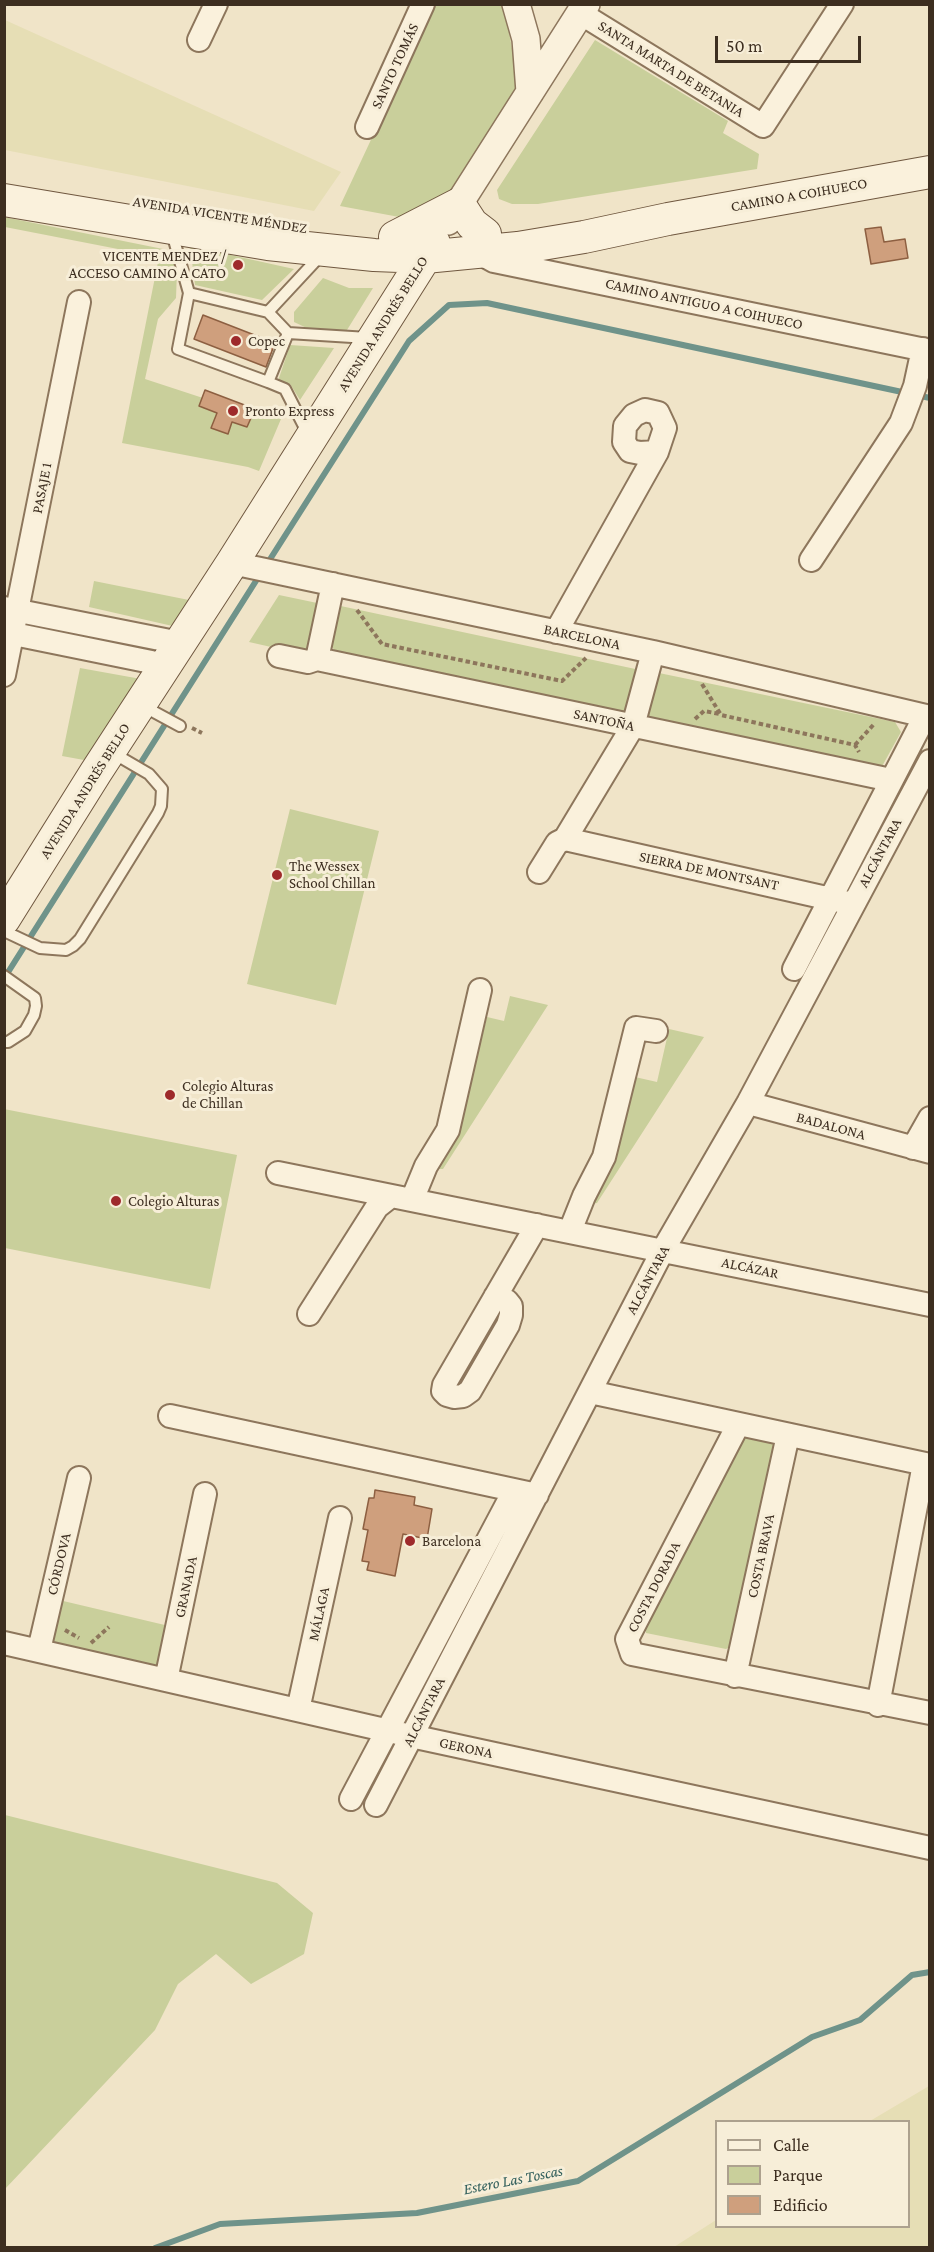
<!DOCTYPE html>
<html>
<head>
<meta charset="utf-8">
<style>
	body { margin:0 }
	#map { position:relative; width:934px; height:2252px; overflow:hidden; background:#f0e4c8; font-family:"Crimson Pro",serif }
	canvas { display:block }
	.frame { position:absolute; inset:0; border:6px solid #3d2e20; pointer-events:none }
	.legend { position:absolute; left:715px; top:2120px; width:195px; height:108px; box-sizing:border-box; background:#f7eed8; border:2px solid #ada18e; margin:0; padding:8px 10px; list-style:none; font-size:18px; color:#3d2e20 }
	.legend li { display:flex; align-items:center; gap:12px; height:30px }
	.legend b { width:30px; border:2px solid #ada18e }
	.scale { position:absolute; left:715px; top:36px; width:146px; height:27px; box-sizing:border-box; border:3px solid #3d2e20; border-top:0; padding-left:8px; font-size:18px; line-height:21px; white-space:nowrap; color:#3d2e20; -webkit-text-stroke:4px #f7eed8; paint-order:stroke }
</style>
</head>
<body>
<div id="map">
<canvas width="934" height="2252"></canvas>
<div class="frame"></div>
<ul class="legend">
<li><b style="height:8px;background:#faf1dc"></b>Calle</li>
<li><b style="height:16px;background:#c9cf9b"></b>Parque</li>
<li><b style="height:16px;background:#cf9f7d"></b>Edificio</li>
</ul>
<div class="scale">50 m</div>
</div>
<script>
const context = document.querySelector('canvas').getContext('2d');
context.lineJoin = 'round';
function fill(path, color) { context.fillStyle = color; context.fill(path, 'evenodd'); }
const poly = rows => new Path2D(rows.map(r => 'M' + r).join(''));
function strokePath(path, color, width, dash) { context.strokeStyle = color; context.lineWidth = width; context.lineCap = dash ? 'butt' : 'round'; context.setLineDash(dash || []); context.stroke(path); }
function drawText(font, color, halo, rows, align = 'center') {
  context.font = font + ' "Crimson Pro",serif'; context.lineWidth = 6; context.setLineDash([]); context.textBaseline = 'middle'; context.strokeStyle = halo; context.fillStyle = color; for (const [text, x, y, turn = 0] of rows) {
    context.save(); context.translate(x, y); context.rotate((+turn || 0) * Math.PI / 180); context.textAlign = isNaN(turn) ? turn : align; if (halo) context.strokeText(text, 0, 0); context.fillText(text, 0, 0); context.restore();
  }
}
fill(poly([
	[4,20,5,20,341,172,314,211,5,150],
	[929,2086,929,2247,674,2247,716,2220,716,2226,908,2226,908,2122,870,2121]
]), '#e6deb5');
fill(poly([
	[434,5,501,5,506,15,513,54,516,86,512,101,462,185,410,219,340,206],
	[595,40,728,121,723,133,759,154,757,169,538,204,512,204,499,199,497,190],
	[4,217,163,249,171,255,177,271,176,298,158,319,145,379,264,418,268,407,281,419,259,471,248,467,122,443,159,257,5,227],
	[190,246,294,269,262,300,195,285],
	[323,278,349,288,373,288,347,330,311,330,294,322,294,312],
	[290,345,334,348,300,400,290,384,278,381],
	[94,581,194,601,177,627,89,607],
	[279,595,322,604,311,656,249,642],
	[336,605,640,670,626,716,336,653,328,640],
	[80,668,141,679,84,760,62,756],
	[659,673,895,722,901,732,880,770,646,719],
	[929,727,929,735,854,881,849,878],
	[290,809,379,831,336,1005,247,984],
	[510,996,548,1005,443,1169,437,1169,458,1133,487,1017,504,1021],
	[669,1029,704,1037,597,1203,591,1204,614,1165,635,1077,657,1082],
	[4,1109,237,1155,210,1289,5,1248],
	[743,1431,775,1438,735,1644,726,1649,646,1633,644,1619],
	[59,1600,169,1626,159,1669,49,1643],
	[5,1815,277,1883,313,1913,304,1954,251,1984,216,1954,178,1984,155,2030,5,2189]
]), '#c9cf9b');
strokePath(poly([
	[267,564,409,341,449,305,487,303,930,398],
	[5,977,261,573],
	[155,2248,220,2224,417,2213,578,2181,812,2037,860,2020,912,1975,930,1972]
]), '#6f938a', 6);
const building = poly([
	[881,227,884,242,905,239,908,258,871,264,865,229,881,227],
	[203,315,275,343,266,367,194,339,203,315],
	[205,390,255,409,247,427,232,422,228,434,211,428,217,413,199,406,205,390],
	[375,1490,415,1497,414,1505,432,1509,427,1539,403,1534,395,1576,367,1570,369,1562,362,1561,368,1530,363,1529,369,1498,374,1498,375,1490]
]);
fill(building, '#cf9f7d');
strokePath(building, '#8d5f41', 1.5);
const service = poly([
	[172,233,189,293],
	[268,312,321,255],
	[288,333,268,382,178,349,189,293,268,312,288,333,368,338],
	[268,382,285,389,308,434],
	[143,706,180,726],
	[4,931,40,948,66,950,73,946,80,939,158,813,161,806,162,789,149,774,113,753],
	[4,976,35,998,36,1006,34,1015,25,1031,8,1042,4,1042]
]);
const minor = poly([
	[580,13,763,126,842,4],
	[199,40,216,4],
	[367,127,423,4],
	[483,255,494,261,930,351],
	[811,560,901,423,915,386,923,349],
	[232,563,653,652,930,717],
	[333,584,317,659,891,780],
	[4,608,180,643],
	[4,632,166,665],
	[556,632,657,452,665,428,658,413,645,410,634,415,625,426,624,442,630,451,640,453,657,452],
	[279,656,308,662,317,659],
	[4,675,79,302],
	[565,839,853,904],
	[539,872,557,843,565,839,633,726,653,652],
	[794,969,925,716],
	[748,1103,930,1152],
	[913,1148,930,1118],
	[278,1173,930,1305],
	[412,1200,426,1166,448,1130,480,990],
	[570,1231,584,1196,604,1157,636,1028,656,1031],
	[495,1297,507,1301,511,1306,511,1315,508,1325,470,1391,463,1396,454,1397,447,1395,443,1391,444,1385,537,1225],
	[309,1314,377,1207,391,1196],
	[590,1392,930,1465],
	[170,1416,537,1495],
	[738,1425,627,1639,632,1654,930,1713],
	[4,1643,411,1736,930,1848],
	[39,1650,79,1478],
	[735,1676,788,1435],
	[166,1680,205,1494],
	[878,1705,924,1464],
	[298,1710,340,1518],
	[351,1799,514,1491],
	[376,1805,663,1250,748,1103,930,761]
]);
const tertiary = poly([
	[516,4,526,39,530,92],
	[448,221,586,4]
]);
const secondary = poly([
	[4,200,268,244,374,255,425,257,518,248,584,237,668,219,930,172],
	[395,237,459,204,472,224,485,234],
	[4,919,96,772,232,563,434,243]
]);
strokePath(service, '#8d765c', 14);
strokePath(minor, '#8d765c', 26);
strokePath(tertiary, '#8d765c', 30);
strokePath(secondary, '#6f573f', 34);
strokePath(poly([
	[357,610,382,644,562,681,586,658],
	[702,684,721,715,855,745,859,752],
	[695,719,704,711,720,714],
	[192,728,202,733],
	[855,745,875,723],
	[65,1630,79,1638],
	[91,1643,109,1627]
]), '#8d765c', 4, [4.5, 3]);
strokePath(service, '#faf1dc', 10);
strokePath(minor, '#faf1dc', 22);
strokePath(tertiary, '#faf1dc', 27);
strokePath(secondary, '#faf1dc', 32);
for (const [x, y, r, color] of [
	[238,265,6,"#9e2a2b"],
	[236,341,6,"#9e2a2b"],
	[233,411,6,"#9e2a2b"],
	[277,875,6,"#9e2a2b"],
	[170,1095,6,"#9e2a2b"],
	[116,1201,6,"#9e2a2b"],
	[410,1541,6,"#9e2a2b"]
]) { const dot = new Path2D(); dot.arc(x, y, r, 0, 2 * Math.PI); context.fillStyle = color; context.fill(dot); strokePath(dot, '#f7eed8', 2); }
drawText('15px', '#3d2e20', '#f7eed8', [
	["SANTO TOMÁS",395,66,-65],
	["SANTA MARTA DE BETANIA",671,69,32],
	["CAMINO A COIHUECO",799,195,-10],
	["AVENIDA VICENTE MÉNDEZ",220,215,9],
	["CAMINO ANTIGUO A COIHUECO",704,304,12],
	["AVENIDA ANDRÉS BELLO",383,324,-58],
	["PASAJE 1",42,488,-79],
	["BARCELONA",582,637,12],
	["SANTOÑA",604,720,12],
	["AVENIDA ANDRÉS BELLO",85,791,-58],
	["ALCÁNTARA",880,853,-62],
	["SIERRA DE MONTSANT",709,871,12],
	["BADALONA",831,1126,15],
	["ALCÁZAR",750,1268,12],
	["ALCÁNTARA",648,1280,-62],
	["COSTA BRAVA",761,1556,-78],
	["CÓRDOVA",59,1564,-77],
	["GRANADA",186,1587,-78],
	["COSTA DORADA",654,1587,-63],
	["MÁLAGA",319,1614,-78],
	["ALCÁNTARA",424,1712,-63],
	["GERONA",466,1748,12]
]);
drawText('15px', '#3d2e20', '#f7eed8', [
	["VICENTE MENDEZ /",226,256,"right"],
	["ACCESO CAMINO A CATO",226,273,"right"],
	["Copec",248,341],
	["Pronto Express",245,411],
	["The Wessex",289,866],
	["School Chillan",289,883],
	["Colegio Alturas",182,1086],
	["de Chillan",182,1103],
	["Colegio Alturas",128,1201],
	["Barcelona",422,1541]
], 'left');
drawText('italic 16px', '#2f5d5a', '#f7eed8', [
	["Estero Las Toscas",513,2180,-11]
]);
</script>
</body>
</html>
